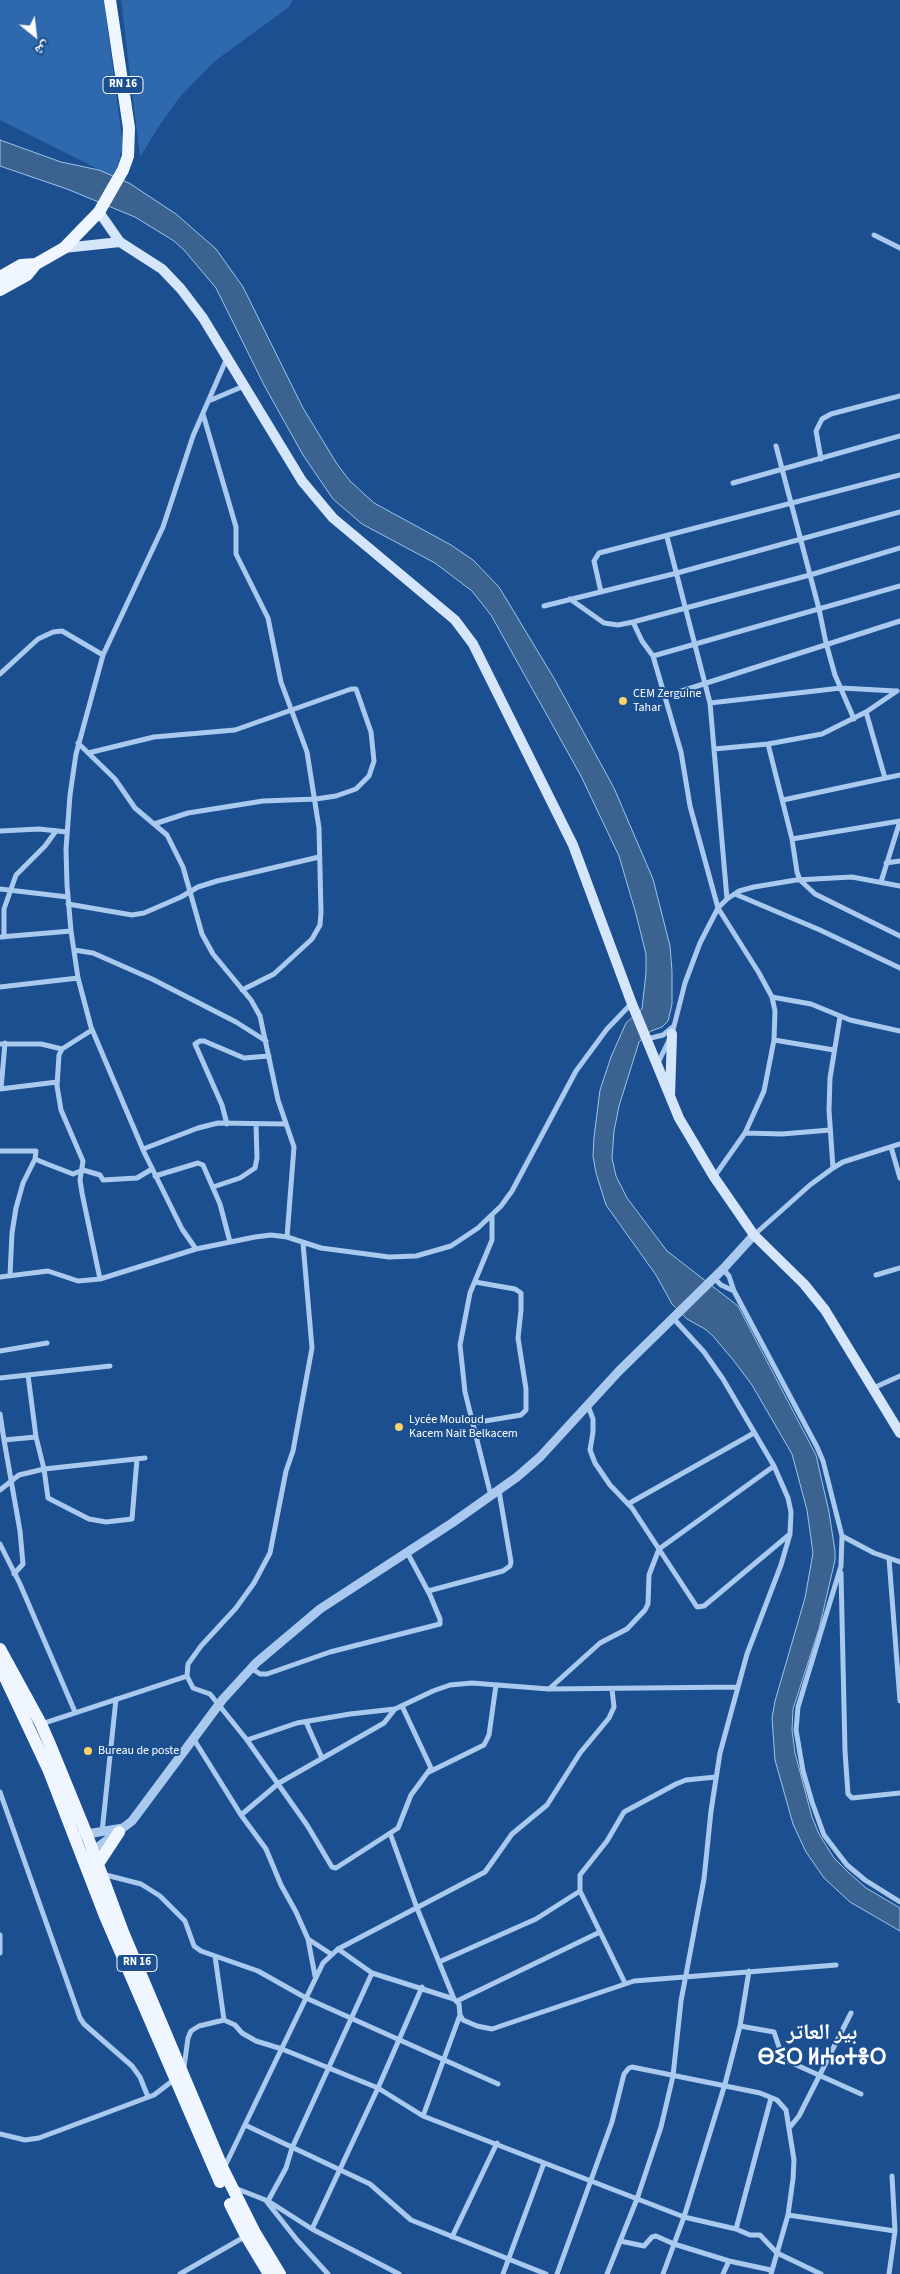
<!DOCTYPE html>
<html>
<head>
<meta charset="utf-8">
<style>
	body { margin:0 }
	#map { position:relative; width:900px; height:2274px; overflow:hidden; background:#1b4f8f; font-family:"Source Sans 3","Noto Naskh Arabic",sans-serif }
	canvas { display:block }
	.north { position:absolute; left:10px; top:10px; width:50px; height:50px; -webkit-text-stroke:4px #1b4f8f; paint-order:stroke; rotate:151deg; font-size:14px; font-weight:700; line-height:20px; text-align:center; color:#fff }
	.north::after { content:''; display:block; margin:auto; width:18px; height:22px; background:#fff; clip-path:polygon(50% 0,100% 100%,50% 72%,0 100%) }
</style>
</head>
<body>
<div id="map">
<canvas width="900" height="2274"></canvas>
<div class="north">ش</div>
</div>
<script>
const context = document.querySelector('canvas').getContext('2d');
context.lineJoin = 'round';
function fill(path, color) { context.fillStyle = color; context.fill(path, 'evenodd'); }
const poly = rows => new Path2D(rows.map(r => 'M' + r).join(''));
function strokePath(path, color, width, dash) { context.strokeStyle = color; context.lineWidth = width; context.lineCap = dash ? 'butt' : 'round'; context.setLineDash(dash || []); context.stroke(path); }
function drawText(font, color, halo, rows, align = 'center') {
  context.font = font + ' "Source Sans 3","Noto Naskh Arabic","Noto Sans Tifinagh",sans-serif'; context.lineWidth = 4; context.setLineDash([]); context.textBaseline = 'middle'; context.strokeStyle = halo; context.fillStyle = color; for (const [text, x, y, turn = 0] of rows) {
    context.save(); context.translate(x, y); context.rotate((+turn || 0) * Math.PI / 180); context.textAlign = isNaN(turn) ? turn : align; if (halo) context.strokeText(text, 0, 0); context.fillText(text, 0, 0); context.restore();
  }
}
fill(poly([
	[0,0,104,0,123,146,117,168,112,176,0,120],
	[121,0,293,0,289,7,215,61,179,98,161,123,140,157]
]), '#2e69ad');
const water = poly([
	[0,140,61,162,99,170,129,183,176,214,216,249,243,287,303,408,337,464,350,481,374,503,451,545,473,560,499,587,555,680,614,788,653,879,670,946,672,971,672,1004,668,1021,662,1027,651,1031,639,1042,619,1106,614,1131,612,1158,616,1176,627,1198,667,1251,738,1306,816,1455,829,1512,835,1551,835,1560,819,1629,793,1709,792,1730,795,1753,812,1817,819,1834,834,1858,848,1872,866,1888,900,1908,900,1931,850,1902,824,1878,806,1852,793,1824,775,1760,772,1718,775,1701,805,1598,813,1553,807,1510,792,1454,752,1385,734,1361,713,1336,705,1329,687,1319,672,1304,656,1275,606,1205,596,1173,593,1156,594,1137,600,1090,611,1057,626,1023,642,1009,646,973,646,954,636,914,619,856,581,776,491,615,472,591,435,563,362,524,333,499,303,455,264,385,216,288,184,250,174,241,135,217,67,189,0,166,0,140]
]);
fill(water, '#3c6290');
strokePath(water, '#9cc4f0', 1);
strokePath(poly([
	[874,235,900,248],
	[227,358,193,436,163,527,103,655,76,754,70,795,66,849,67,885,71,931,78,978,91,1027,144,1152,182,1229,196,1249,255,1237,271,1235,287,1237,321,1248,389,1257,416,1256,451,1246,478,1228,501,1206,512,1191,576,1071,607,1029,631,1004],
	[211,400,244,386],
	[203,414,236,527,236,554,268,618,281,682,307,752,319,828,321,912,320,925,312,939,274,974,242,990],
	[776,446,819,609,826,643,835,675,854,719],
	[821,459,816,431,822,419,831,414,900,396],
	[733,483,900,436],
	[667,537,710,703,727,899],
	[601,592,594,561,599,553,900,475],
	[570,599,604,623,618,625,633,622,642,641,653,656,681,752,690,806,718,908,759,973,772,997,775,1011,774,1040,764,1091,745,1133,714,1177],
	[544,606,677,573,900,512],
	[633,622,810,575,900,548],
	[653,656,900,586],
	[0,674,38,639,53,632,62,631,103,655],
	[666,696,900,621],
	[710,703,841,688,896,691],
	[866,712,885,778],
	[78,743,115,779,135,808,167,835,183,867,202,934,213,954,251,1000,260,1016,278,1100,294,1147,287,1237],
	[768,744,792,839,797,872,800,880,815,894,900,936],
	[714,749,768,744,822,734,866,712,897,691],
	[88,753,154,737,235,730,351,689,356,689,371,732,374,761,369,776,356,789,336,796,316,799,263,801,188,813,154,824],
	[783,800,900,775],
	[0,831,39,829,67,832],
	[792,839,900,821],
	[886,863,900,861],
	[881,882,900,821],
	[0,889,68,897],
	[735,894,820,930,900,968],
	[68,904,132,915,144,913,181,897,198,887,217,881,319,857],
	[0,937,71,931],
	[4,937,4,909,16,875,45,846,56,831],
	[74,950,93,953,152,979,236,1022,266,1041],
	[0,987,78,978],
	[772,997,811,1004,850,1020,900,1031],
	[92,1030,62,1049,59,1055,57,1086,61,1110,83,1161,80,1180,82,1193,100,1279],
	[647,1039,663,1035,674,1026],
	[774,1040,834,1050],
	[0,1044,41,1044,62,1049],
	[657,1065,672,1034,685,983,700,943,718,908,727,899,739,891,754,887,796,880,852,877,900,886],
	[0,1089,57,1082],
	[1,1089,5,1043],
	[227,1124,222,1105,195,1044,200,1041,204,1041,244,1058,269,1056],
	[745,1133,782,1134,830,1130],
	[891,1147,900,1178],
	[143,1149,198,1128,218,1123,285,1124],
	[0,1151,36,1151,35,1159,47,1164,73,1174,83,1170,100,1175,103,1180,137,1178,152,1169],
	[833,1168,829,1110,830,1078,840,1017],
	[155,1176,198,1163,203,1165,220,1204,230,1242],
	[213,1187,240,1178,255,1168,257,1158,256,1124],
	[754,1235,810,1185,833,1168,843,1162,900,1144],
	[303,1243,312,1348,293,1451,286,1471,270,1553,254,1583,236,1608,201,1646,188,1664,187,1676,193,1688,210,1694,247,1740,297,1723,350,1714,395,1709,433,1691,450,1685,472,1683,549,1689,737,1687],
	[723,1269,729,1276,734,1291,817,1447,823,1461,842,1536,841,1566,798,1707,796,1730,803,1771,812,1802,824,1835,847,1865,865,1880,900,1902],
	[10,1275,12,1233,16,1208,23,1183,35,1159],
	[876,1275,900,1268],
	[0,1277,48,1271,78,1281,100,1279,196,1249],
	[714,1278,721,1285,734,1291],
	[0,1351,47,1343],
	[28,1375,36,1437],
	[0,1378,110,1366],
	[871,1389,900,1376],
	[588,1406,593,1419,593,1432,590,1450,595,1463,610,1485,632,1508,697,1607,704,1606,790,1534],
	[0,1414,4,1440],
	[473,1423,521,1415,526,1410,526,1389,518,1338,521,1310,521,1293,515,1289,475,1282],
	[0,1490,19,1475,44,1469,145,1458],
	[491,1496,465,1392,460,1345,470,1293,492,1240,492,1216],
	[628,1504,754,1433],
	[842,1536,874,1553,900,1562],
	[0,1544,20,1584,75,1712],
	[889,1559,900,1701],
	[841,1573,845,1751,848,1794,852,1798,900,1793],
	[14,1574,23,1564,20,1531,4,1440,36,1437,44,1469,48,1498,89,1519,106,1522,132,1519,137,1459],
	[428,1591,503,1571,510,1566,511,1562,499,1491],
	[251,1668,260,1674,267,1674,330,1652,440,1624,440,1619,430,1595,407,1552],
	[549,1689,600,1643,627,1629,645,1610,648,1604,649,1575,659,1549,774,1466],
	[306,1722,322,1758],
	[41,1724,187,1676],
	[193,1738,241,1815,279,1783,384,1723,395,1709],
	[247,1740,307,1825,332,1867,336,1868,398,1828,411,1795,431,1768,402,1706],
	[429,1772,484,1745,489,1735,496,1685],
	[0,1792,80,2018,84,2024,132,2066,140,2077,148,2097],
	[241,1815,266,1849,281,1885,296,1912,308,1939,315,1976],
	[102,1832,116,1699],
	[390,1833,417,1908,454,1999],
	[102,1874,141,1884,160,1896,185,1921,194,1946,201,1951,258,1971,306,1998,498,2084],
	[0,1935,0,1953],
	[308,1939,331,1954],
	[338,1949,372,1973,454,1999,459,2004,460,2015,463,2020,477,2026,492,2029,634,1981,836,1965],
	[215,1956,224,2020],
	[439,1962,536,1919,580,1891],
	[625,1983,580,1891,580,1875,607,1841,624,1812,676,1784,686,1780,716,1777],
	[457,2001,600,1932],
	[740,2026,774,2032,783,2059,861,2094],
	[184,2067,188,2038,191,2031,199,2026,224,2020,235,2025,242,2033,256,2041,282,2049,378,2088,423,2116,684,2217,736,2229,750,2235,760,2235,777,2253,821,2274],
	[423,2116,460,2015],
	[245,2125,370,2184,411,2220,546,2274],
	[790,2127,799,2116,851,2013],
	[0,2134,25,2140,39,2138,154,2095,175,2079],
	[225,2166,323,1963,338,1949,485,1872,512,1834,547,1805,580,1753,609,1718,614,1707,612,1689],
	[235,2188,268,2201,312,2229,399,2274],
	[268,2201,286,2168,292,2148,372,1973],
	[267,2202,297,2240,328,2274],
	[788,2215,895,2231],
	[312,2229,378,2088,422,1987],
	[736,2229,771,2098],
	[452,2237,497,2143],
	[620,2241,644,2246,652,2237,656,2236,674,2244,729,2261,771,2270],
	[180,2274,246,2236],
	[503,2274,544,2163],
	[557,2274,612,2122,624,2074,629,2068,632,2067,760,2093,777,2100,786,2110,794,2160,793,2179,788,2215,771,2274],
	[607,2274,637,2199,661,2127,673,2076,681,2001,704,1879,711,1811,720,1753,747,1654,781,1565,790,1534,791,1512,788,1498,774,1466,723,1379,704,1352,673,1318],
	[663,2274,684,2217,725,2084,740,2026,749,1971],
	[723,2274,729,2261],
	[889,2274,895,2231,892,2176]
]), '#a9c9ee', 5);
strokePath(poly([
	[81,1835,123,1828],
	[90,1853,132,1821,223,1699,256,1663,320,1609,452,1523,517,1477,540,1457,619,1371,723,1269,754,1235]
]), '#a9c9ee', 9);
strokePath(poly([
	[99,212,120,242,162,269,181,289,203,318,302,481,333,518,455,620,473,644,573,845,632,1004,679,1118,714,1177,754,1235,804,1284,825,1310,900,1433],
	[64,248,120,242],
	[670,1096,672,1034]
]), '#d6e6fa', 10);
strokePath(poly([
	[0,277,21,265,36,264,64,248,99,212,123,170,128,156,129,128,110,0],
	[0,290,27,275,36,264],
	[0,1649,41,1724,51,1747,87,1835,123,1932,223,2169,254,2231,280,2274],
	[0,1667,49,1771,105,1916,220,2182],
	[98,1864,119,1832],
	[230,2204,246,2236,269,2274]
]), '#f0f6ff', 12);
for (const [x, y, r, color] of [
	[623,701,5,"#ffd166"],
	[399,1427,5,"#ffd166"],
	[88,1751,5,"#ffd166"]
]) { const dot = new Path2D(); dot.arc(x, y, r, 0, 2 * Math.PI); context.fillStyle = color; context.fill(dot); strokePath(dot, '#1b4f8f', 2); }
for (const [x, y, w] of [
	[123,85,40],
	[137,1963,40]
]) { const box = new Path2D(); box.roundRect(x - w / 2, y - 8.5, w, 17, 4); context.fillStyle = '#1b4f8f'; context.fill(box); strokePath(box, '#fff', 1); }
drawText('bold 11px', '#fff', null, [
	["RN 16",123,85],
	["RN 16",137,1963]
]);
drawText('12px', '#fff', '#1b4f8f', [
	["CEM Zerguine",633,694],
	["Tahar",633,708],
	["Lycée Mouloud",409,1420],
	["Kacem Nait Belkacem",409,1434],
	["Bureau de poste",98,1751]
], 'left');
drawText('bold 22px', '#fff', '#1b4f8f', [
	["بير العاتر",822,2034],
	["ⴱⵉⵔ ⵍⵄⴰⵜⴻⵔ",822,2059]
]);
</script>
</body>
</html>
